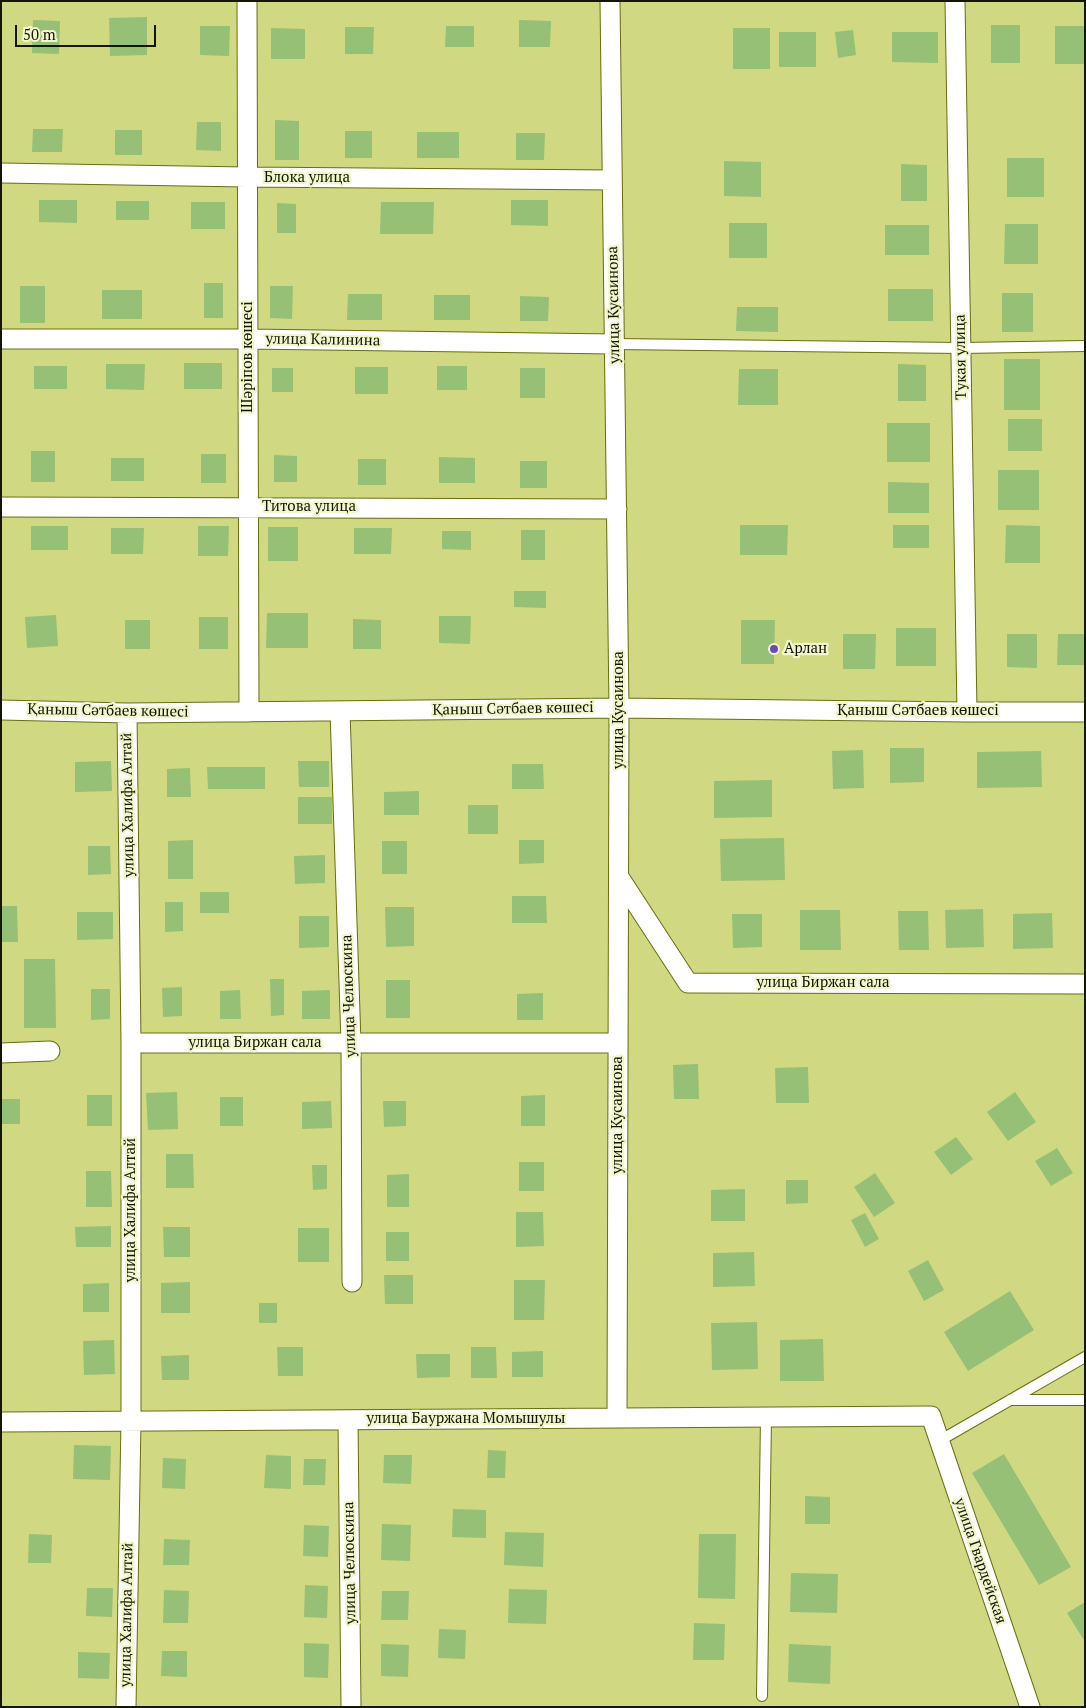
<!DOCTYPE html>
<html>
<head>
<meta charset="utf-8">
<style>
	body { margin:0 }
	#map { position:relative; width:1086px; height:1708px; overflow:hidden; background:#d1d882; font-family:"PT Serif",serif }
	canvas { display:block }
	.frame { position:absolute; inset:0; border:2px solid #151600; pointer-events:none }
	.scale { position:absolute; left:15px; top:25px; width:141px; height:22px; box-sizing:border-box; border:2px solid #151600; border-top:0; padding-left:6px; font-size:15px; line-height:18px; white-space:nowrap; color:#151600; -webkit-text-stroke:4px #f1f6cc; paint-order:stroke }
</style>
</head>
<body>
<div id="map">
<canvas width="1086" height="1708"></canvas>
<div class="frame"></div>
<div class="scale">50 m</div>
</div>
<script>
const context = document.querySelector('canvas').getContext('2d');
context.lineJoin = 'round';
function fill(path, color) { context.fillStyle = color; context.fill(path, 'evenodd'); }
const poly = rows => new Path2D(rows.map(r => 'M' + r).join(''));
function strokePath(path, color, width, dash) { context.strokeStyle = color; context.lineWidth = width; context.lineCap = dash ? 'butt' : 'round'; context.setLineDash(dash || []); context.stroke(path); }
function drawText(font, color, halo, rows, align = 'center') {
  context.font = font + ' "PT Serif",serif'; context.lineWidth = 4.5; context.setLineDash([]); context.textBaseline = 'middle'; context.strokeStyle = halo; context.fillStyle = color; for (const [text, x, y, turn = 0] of rows) {
    context.save(); context.translate(x, y); context.rotate((+turn || 0) * Math.PI / 180); context.textAlign = isNaN(turn) ? turn : align; if (halo) context.strokeText(text, 0, 0); context.fillText(text, 0, 0); context.restore();
  }
}
fill(poly([
	[147,17,147,55,110,56,109,18],
	[33,20,60,21,59,54,32,53],
	[519,20,551,21,550,47,519,47],
	[991,25,1020,25,1020,63,991,63],
	[200,26,230,26,229,56,200,55],
	[446,26,474,26,474,47,445,47],
	[1055,26,1085,26,1085,64,1055,64],
	[345,27,374,27,373,54,345,54],
	[271,28,305,29,305,59,271,59],
	[733,28,770,28,770,69,733,69],
	[853,30,856,55,838,58,835,32],
	[779,32,816,32,816,67,779,67],
	[892,32,938,32,938,63,892,62],
	[275,120,299,121,299,160,275,160],
	[197,122,221,122,221,151,196,150],
	[33,129,63,129,62,152,32,152],
	[115,130,142,130,142,155,115,155],
	[345,131,372,131,372,158,345,158],
	[417,132,459,132,459,158,417,158],
	[516,133,545,133,544,160,516,160],
	[1007,158,1044,158,1044,197,1007,197],
	[724,161,761,162,761,197,724,196],
	[901,164,927,165,927,201,901,201],
	[39,200,77,200,77,223,39,222],
	[511,200,548,200,548,226,511,225],
	[116,201,149,201,149,220,116,220],
	[191,202,225,202,225,229,191,229],
	[381,202,434,202,433,234,380,234],
	[277,203,296,204,296,233,277,233],
	[729,223,767,223,767,258,729,258],
	[1005,224,1038,224,1038,264,1004,264],
	[885,225,929,225,929,255,885,255],
	[204,283,223,283,223,318,204,318],
	[20,286,45,286,45,323,20,323],
	[270,286,293,286,292,319,270,318],
	[888,289,933,289,933,321,888,321],
	[102,290,142,290,142,319,102,319],
	[1002,293,1033,293,1033,332,1002,332],
	[348,294,382,294,382,320,347,320],
	[434,295,470,295,470,320,434,320],
	[520,296,549,297,548,321,520,321],
	[737,307,778,307,778,332,736,331],
	[1004,359,1040,359,1040,410,1004,410],
	[184,363,222,363,222,389,184,389],
	[106,364,145,364,144,390,106,389],
	[898,364,926,365,926,401,898,401],
	[34,366,67,366,67,389,34,389],
	[437,366,467,366,467,390,437,390],
	[355,367,388,367,388,394,355,394],
	[272,368,293,368,293,392,272,392],
	[520,368,545,368,545,398,520,398],
	[739,369,778,369,778,405,738,405],
	[1008,419,1042,419,1042,451,1008,451],
	[887,423,930,423,930,462,887,462],
	[31,451,55,451,55,482,31,482],
	[201,454,226,454,226,483,201,483],
	[274,455,297,456,297,482,274,482],
	[439,457,475,458,475,483,439,483],
	[111,458,144,458,144,481,111,481],
	[358,459,386,459,386,485,358,485],
	[520,461,547,461,547,488,520,488],
	[998,470,1039,470,1039,510,998,510],
	[888,482,929,483,929,513,888,513],
	[740,525,788,525,787,555,740,555],
	[893,525,929,525,929,548,893,548],
	[1006,525,1040,526,1040,563,1005,563],
	[31,526,68,526,68,550,31,550],
	[198,526,229,526,228,556,198,556],
	[268,527,298,527,298,561,268,561],
	[111,528,144,528,143,554,111,554],
	[354,528,392,528,391,554,354,554],
	[521,530,545,530,545,560,521,560],
	[442,531,471,531,471,550,442,549],
	[514,591,546,591,546,608,514,607],
	[267,613,308,613,308,648,266,648],
	[56,615,58,646,27,648,25,617],
	[439,616,471,616,470,644,439,643],
	[199,617,228,617,228,649,199,649],
	[353,619,381,620,381,649,353,649],
	[125,620,150,620,150,649,125,649],
	[741,620,775,620,774,664,741,664],
	[896,628,936,628,936,666,896,666],
	[843,634,876,634,875,669,843,669],
	[1007,634,1037,634,1037,668,1007,667],
	[1058,634,1085,634,1085,665,1057,665],
	[890,748,924,748,924,782,890,783],
	[863,750,864,788,833,789,832,751],
	[1041,751,1042,787,977,788,977,752],
	[111,761,112,791,75,792,75,762],
	[298,761,329,761,329,787,299,787],
	[512,764,543,764,544,789,512,789],
	[207,767,265,767,265,789,208,789],
	[190,768,191,797,167,797,167,769],
	[772,780,772,817,714,818,714,781],
	[419,791,419,815,384,815,384,792],
	[298,797,332,797,332,824,298,824],
	[468,805,498,805,498,834,468,834],
	[784,838,785,880,721,881,720,839],
	[193,840,193,879,168,879,168,841],
	[519,840,544,840,544,863,519,864],
	[382,841,407,841,407,874,382,874],
	[88,846,110,846,111,874,88,875],
	[325,855,325,883,295,884,294,856],
	[200,892,229,892,229,913,200,913],
	[512,896,546,896,547,923,512,923],
	[165,902,183,902,183,931,165,932],
	[1,906,17,906,18,942,1,942],
	[385,907,414,907,414,946,386,947],
	[983,909,984,947,946,948,945,910],
	[800,910,840,910,841,950,800,950],
	[898,911,928,911,929,950,899,950],
	[77,912,113,912,113,939,77,940],
	[1052,913,1053,948,1013,949,1013,914],
	[732,914,762,914,762,947,733,948],
	[299,916,329,916,329,947,299,948],
	[24,959,55,959,56,1028,24,1028],
	[270,979,284,979,284,1015,271,1016],
	[386,980,410,980,410,1018,386,1018],
	[182,987,182,1016,163,1017,162,988],
	[91,989,110,989,110,1019,91,1020],
	[240,990,241,1019,220,1019,220,991],
	[330,990,330,1019,302,1019,302,991],
	[543,993,543,1020,517,1020,517,994],
	[698,1064,699,1099,674,1099,673,1065],
	[808,1067,809,1103,776,1103,775,1068],
	[177,1092,178,1129,148,1130,146,1093],
	[1015,1092,1036,1122,1008,1141,987,1112],
	[87,1095,112,1095,112,1126,87,1126],
	[545,1095,545,1126,521,1126,521,1096],
	[220,1097,243,1097,243,1126,220,1126],
	[1,1099,20,1099,20,1124,1,1124],
	[331,1101,332,1128,302,1129,302,1102],
	[383,1101,406,1101,406,1126,384,1127],
	[956,1137,973,1159,951,1175,934,1152],
	[1057,1148,1073,1173,1051,1186,1035,1161],
	[166,1154,193,1154,194,1188,166,1188],
	[519,1162,544,1162,544,1191,519,1191],
	[312,1165,327,1165,327,1189,313,1190],
	[86,1171,111,1171,112,1207,86,1207],
	[875,1173,895,1203,874,1217,854,1187],
	[409,1174,409,1207,387,1207,387,1175],
	[786,1180,808,1180,808,1203,786,1204],
	[745,1189,745,1221,711,1221,711,1190],
	[516,1212,543,1212,544,1246,516,1247],
	[865,1213,879,1239,865,1247,851,1220],
	[111,1226,111,1247,76,1247,75,1227],
	[163,1227,190,1227,190,1257,164,1257],
	[298,1228,329,1228,329,1262,298,1262],
	[386,1232,409,1232,409,1261,386,1261],
	[754,1252,755,1286,713,1287,713,1253],
	[928,1260,944,1290,924,1301,908,1271],
	[384,1275,413,1275,413,1304,385,1304],
	[514,1280,545,1280,544,1320,514,1320],
	[190,1282,190,1313,161,1313,161,1283],
	[109,1283,109,1312,83,1312,83,1284],
	[1010,1291,1034,1330,968,1371,944,1332],
	[259,1303,277,1303,277,1323,259,1323],
	[757,1322,758,1369,712,1370,711,1323],
	[823,1339,824,1381,780,1381,780,1340],
	[114,1340,115,1374,84,1375,83,1341],
	[277,1347,303,1347,303,1376,278,1376],
	[471,1347,496,1347,497,1378,471,1378],
	[543,1351,543,1377,512,1377,512,1352],
	[416,1354,450,1354,450,1377,417,1378],
	[189,1355,189,1380,162,1380,161,1356],
	[74,1445,111,1446,110,1480,73,1479],
	[488,1450,506,1451,505,1478,487,1478],
	[1004,1454,1071,1567,1039,1585,972,1473],
	[266,1455,291,1456,291,1489,264,1488],
	[384,1455,412,1455,411,1484,383,1483],
	[163,1458,186,1459,185,1489,162,1488],
	[304,1459,326,1459,325,1485,303,1485],
	[805,1496,830,1497,830,1524,805,1524],
	[453,1509,486,1510,486,1538,452,1537],
	[382,1524,411,1525,410,1561,381,1560],
	[304,1525,329,1526,328,1557,303,1556],
	[505,1532,544,1533,543,1567,504,1565],
	[29,1534,52,1535,51,1563,28,1563],
	[699,1534,736,1534,735,1599,698,1598],
	[164,1539,190,1540,189,1565,163,1565],
	[791,1573,838,1574,837,1613,790,1612],
	[305,1585,328,1586,327,1618,304,1617],
	[87,1588,113,1588,112,1617,86,1616],
	[509,1589,547,1590,546,1624,508,1623],
	[164,1590,189,1591,188,1623,163,1623],
	[382,1591,409,1591,408,1620,381,1620],
	[1085,1602,1085,1642,1067,1613],
	[694,1623,725,1624,724,1660,693,1660],
	[439,1629,466,1630,465,1659,438,1658],
	[304,1643,329,1644,328,1678,304,1677],
	[381,1644,409,1645,408,1677,381,1676],
	[789,1644,831,1646,830,1684,788,1682],
	[162,1651,187,1651,187,1677,161,1676],
	[78,1652,110,1653,109,1679,78,1678]
]), '#96c076');
const service = poly([
	[614,344,961,348,1085,346],
	[1010,1400,1085,1400],
	[939,1441,1085,1357],
	[762,1696,766,1417]
]);
const minor = poly([
	[247,1,249,712],
	[610,1,619,708,617,1418],
	[955,1,967,712],
	[1,173,247,177,612,180],
	[1,339,248,339,614,344],
	[1,507,617,509],
	[1,710,127,713,619,708,967,712,1085,712],
	[340,711,351,1043,352,1282],
	[619,877,688,983,1085,984],
	[131,1043,618,1043],
	[1,1053,50,1051],
	[348,1420,351,1707],
	[1,1422,931,1416,1030,1707],
	[126,1707,131,1421,131,1043,127,713]
]);
strokePath(service, '#696e0e', 12);
strokePath(minor, '#696e0e', 21);
strokePath(service, '#fff', 10);
strokePath(minor, '#fff', 19);
for (const [x, y, r, color] of [
	[774,649,5,"#6c48c0"]
]) { const dot = new Path2D(); dot.arc(x, y, r, 0, 2 * Math.PI); context.fillStyle = color; context.fill(dot); strokePath(dot, '#f1f6cc', 2); }
drawText('15px', '#151600', '#f1f6cc', [
	["Блока улица",307,178],
	["улица Кусаинова",614,305,-91],
	["улица Калинина",323,340,1],
	["Шәріпов көшесі",248,357,-90],
	["Тукая улица",961,357,-91],
	["Титова улица",309,507],
	["Қаныш Сәтбаев көшесі",513,709,-1],
	["улица Кусаинова",619,710,-90],
	["Қаныш Сәтбаев көшесі",108,711,1],
	["Қаныш Сәтбаев көшесі",918,711],
	["улица Халифа Алтай",128,805,-91],
	["улица Биржан сала",823,983],
	["улица Челюскина",349,996,-92],
	["улица Биржан сала",255,1043],
	["улица Кусаинова",618,1115,-90],
	["улица Халифа Алтай",131,1210,-90],
	["улица Бауржана Момышулы",466,1419],
	["улица Гвардейская",980,1561,71],
	["улица Челюскина",350,1563,-91],
	["улица Халифа Алтай",127,1615,-89]
]);
drawText('15px', '#151600', '#f1f6cc', [
	["Арлан",784,649]
], 'left');
</script>
</body>
</html>
